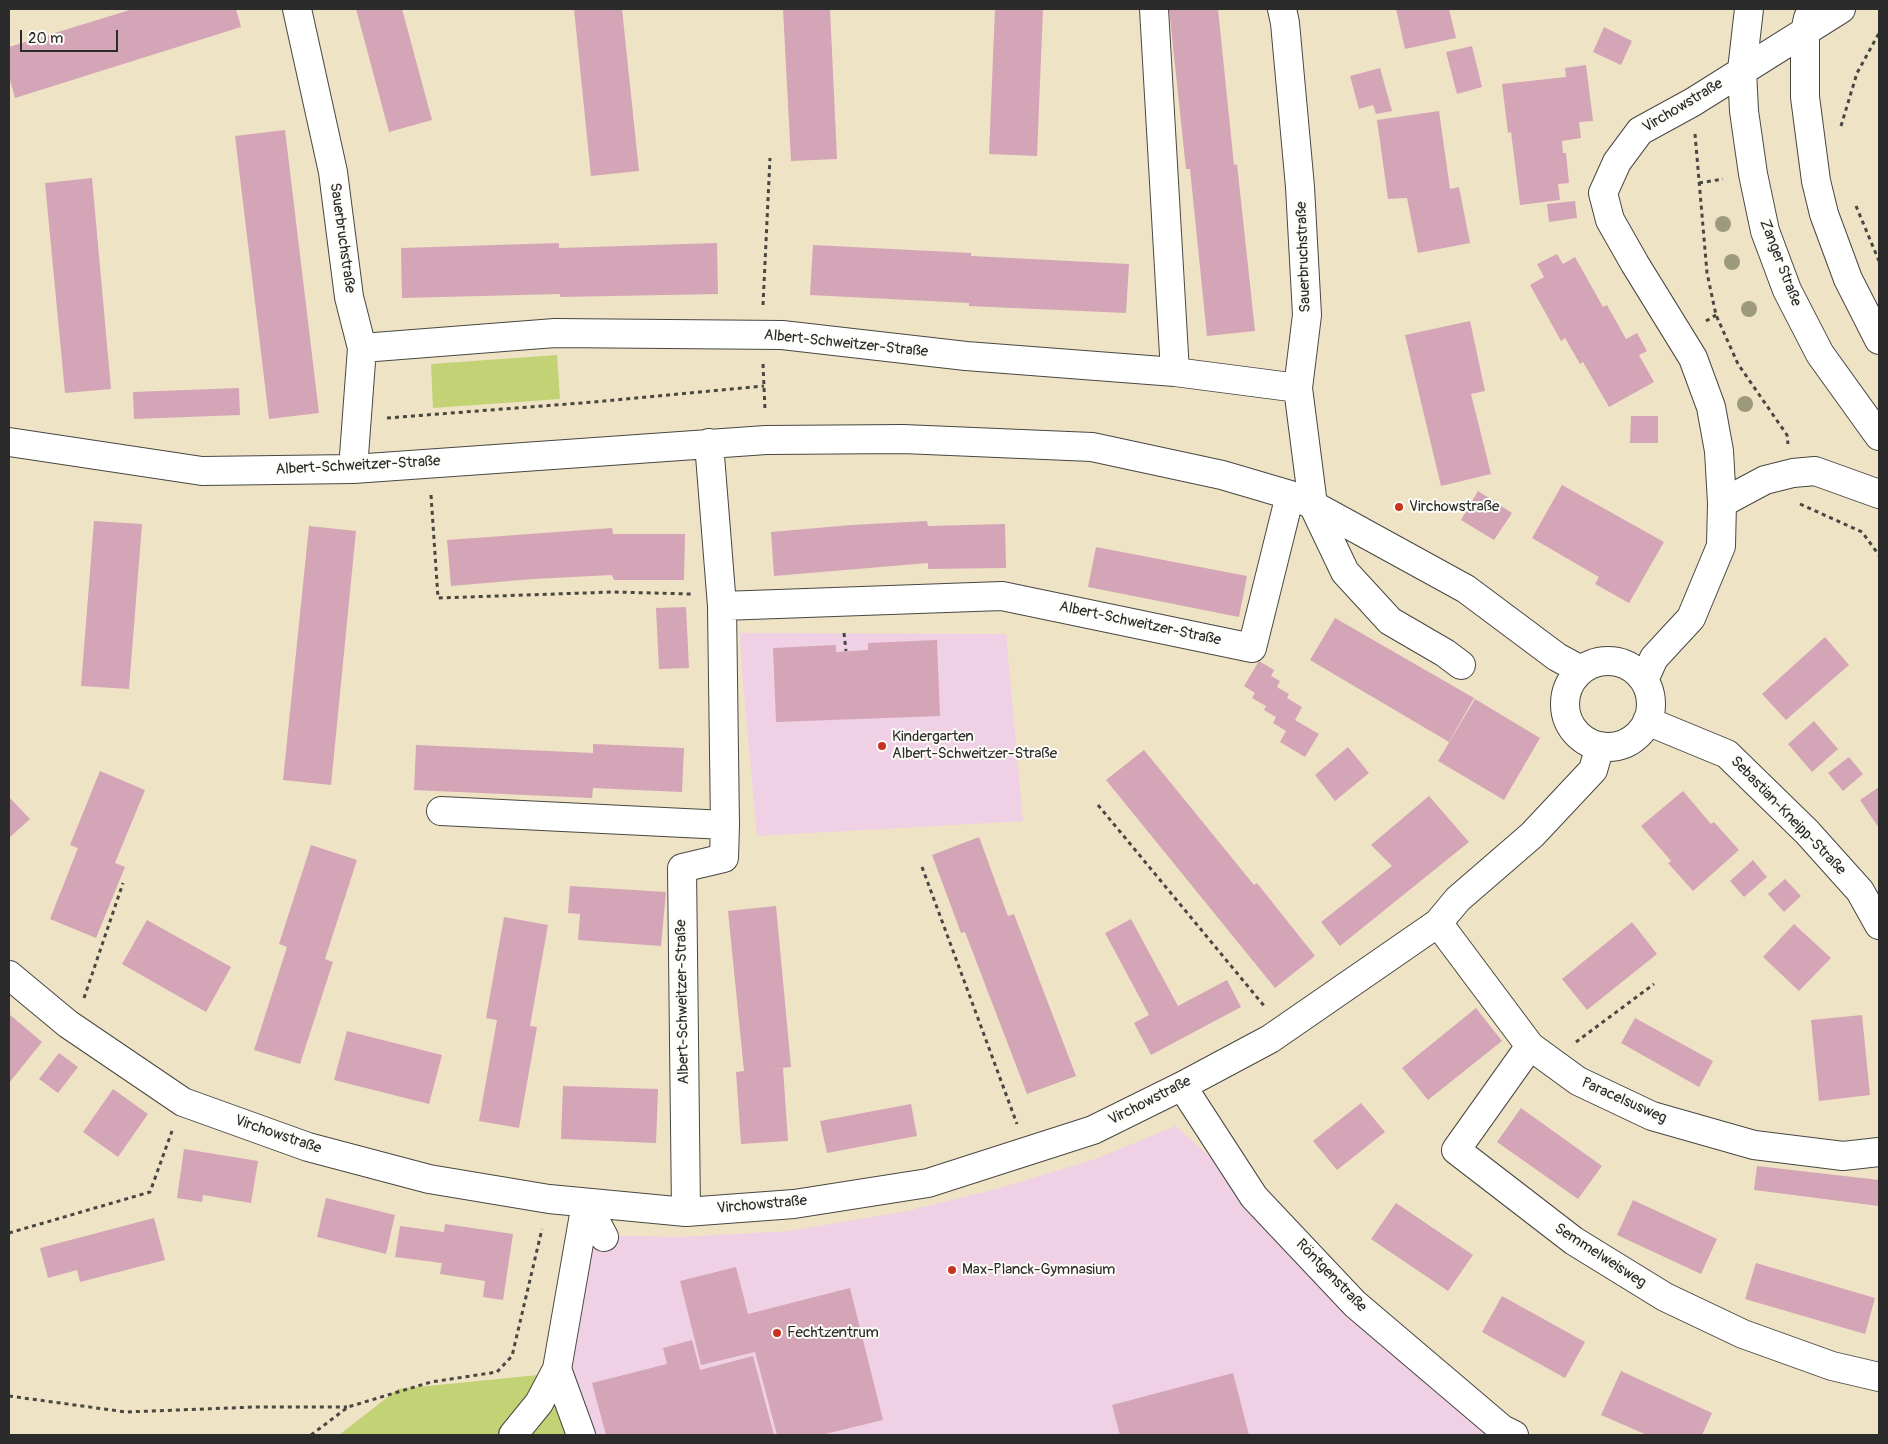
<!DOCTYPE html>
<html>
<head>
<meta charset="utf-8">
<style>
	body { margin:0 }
	#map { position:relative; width:1888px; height:1444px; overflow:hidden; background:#efe3c5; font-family:Pangolin,sans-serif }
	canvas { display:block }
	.frame { position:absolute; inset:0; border:10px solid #2b2b2b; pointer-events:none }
	.scale { position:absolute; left:20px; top:30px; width:98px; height:22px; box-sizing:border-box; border:2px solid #2b2b2b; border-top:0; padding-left:6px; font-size:15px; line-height:18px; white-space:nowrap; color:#2b2b2b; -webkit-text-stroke:4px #fdfcf7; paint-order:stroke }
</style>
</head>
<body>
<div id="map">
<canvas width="1888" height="1444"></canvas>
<div class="frame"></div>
<div class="scale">20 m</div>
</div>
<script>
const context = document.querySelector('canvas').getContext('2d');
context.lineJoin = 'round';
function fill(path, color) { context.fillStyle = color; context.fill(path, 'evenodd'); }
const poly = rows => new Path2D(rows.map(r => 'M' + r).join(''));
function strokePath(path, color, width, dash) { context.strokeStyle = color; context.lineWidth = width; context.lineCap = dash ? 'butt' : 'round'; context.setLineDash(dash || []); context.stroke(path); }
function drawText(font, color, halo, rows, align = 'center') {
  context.font = font + ' Pangolin,sans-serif'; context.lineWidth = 4; context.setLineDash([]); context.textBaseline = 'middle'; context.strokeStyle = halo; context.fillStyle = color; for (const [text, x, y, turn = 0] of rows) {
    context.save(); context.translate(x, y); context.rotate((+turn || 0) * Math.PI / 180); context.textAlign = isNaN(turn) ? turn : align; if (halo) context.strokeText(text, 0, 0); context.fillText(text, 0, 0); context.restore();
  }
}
fill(poly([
	[740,633,1006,634,1023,821,757,836,742,671],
	[1176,1126,1254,1197,1496,1435,578,1435,548,1374,591,1235,682,1237,790,1231,902,1212,997,1189,1095,1159]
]), '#f0d0e5');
fill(poly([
	[557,355,560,399,433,408,431,364],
	[548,1374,578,1435,339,1435,398,1389]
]), '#c2d275');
fill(poly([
	[133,9,236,9,241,27,15,98,9,76,9,47],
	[356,9,402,9,432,120,389,132],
	[574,9,622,9,639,171,591,176],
	[783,9,830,9,837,159,791,161],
	[995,9,1043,9,1037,156,989,154],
	[1169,9,1218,9,1234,165,1237,164,1255,331,1207,336,1190,169,1186,169],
	[1396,9,1449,9,1456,38,1405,49],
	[1604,27,1632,41,1621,65,1593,52],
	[1472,46,1482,87,1457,94,1446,52],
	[1586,65,1593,121,1579,122,1581,138,1562,141,1563,153,1566,153,1569,183,1558,184,1560,200,1520,205,1511,132,1508,133,1502,84,1566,77,1565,68],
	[1380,68,1392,111,1376,114,1373,105,1359,109,1350,76],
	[1439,111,1450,189,1459,187,1470,243,1418,253,1407,198,1388,199,1377,120],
	[285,130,319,413,269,419,235,136],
	[92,178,111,389,65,393,45,183],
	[1575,201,1577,218,1549,222,1547,204],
	[559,243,559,248,717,243,718,294,560,297,560,294,402,298,401,248],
	[813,245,971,253,971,256,1129,264,1126,313,969,306,969,303,810,295],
	[1557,254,1563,264,1575,257,1603,307,1607,305,1626,339,1637,333,1647,351,1639,355,1654,382,1609,407,1583,362,1580,364,1565,338,1561,341,1530,285,1544,277,1537,264],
	[1470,321,1485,391,1471,394,1491,474,1441,486,1405,335],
	[239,388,240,415,134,419,133,392],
	[1631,416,1658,416,1658,443,1630,443],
	[1562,485,1664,542,1629,603,1595,584,1599,577,1532,538],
	[1478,491,1512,513,1494,540,1461,520],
	[94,521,142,524,129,689,81,686],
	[927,521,928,526,1005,524,1006,568,928,569,928,563,774,576,771,532,851,525],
	[309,526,356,531,331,785,283,780],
	[612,528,613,534,685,534,684,580,614,580,612,575,533,579,451,586,447,540],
	[1096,547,1247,576,1239,617,1088,587],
	[686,607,689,668,659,669,656,608],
	[1335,618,1474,698,1449,742,1310,660],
	[1825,637,1849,665,1786,720,1762,694],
	[937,640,940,716,776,722,773,648,836,645,836,652,868,650,868,643],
	[1259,661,1274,670,1271,676,1280,681,1277,687,1289,694,1287,698,1302,707,1295,720,1319,734,1305,757,1280,742,1286,731,1273,723,1276,717,1264,710,1266,706,1252,698,1255,693,1244,686],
	[1475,699,1540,738,1504,800,1438,761],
	[1814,721,1838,749,1812,772,1788,744],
	[593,744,684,748,682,792,593,788,592,798,414,790,416,745,593,753],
	[1348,747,1369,773,1335,801,1315,775],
	[1144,750,1254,885,1257,883,1315,956,1275,988,1106,780],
	[1849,757,1863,774,1843,791,1828,773],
	[100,771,145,790,115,863,125,867,96,938,50,919,78,848,70,845],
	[1879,787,1879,828,1860,800],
	[1683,791,1711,824,1714,822,1739,850,1693,891,1668,863,1671,861,1641,826],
	[1429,796,1469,842,1340,946,1321,922,1392,866,1371,845],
	[9,797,30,819,9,838],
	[979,837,1008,916,1014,914,1076,1076,1027,1094,965,932,961,933,932,855],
	[311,845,357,860,325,959,333,962,300,1064,254,1050,287,947,279,944],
	[1753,860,1767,877,1744,897,1730,881],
	[1785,879,1801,896,1784,912,1768,894],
	[570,886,666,892,661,946,578,940,580,914,568,913],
	[776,906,791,1067,769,1069,783,1068,788,1141,741,1144,736,1072,744,1071,728,911],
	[504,917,548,925,530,1026,537,1027,519,1128,479,1121,497,1020,486,1018],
	[1131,919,1178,1006,1227,980,1241,1007,1151,1055,1134,1023,1149,1015,1105,933],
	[147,920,231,967,206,1012,122,964],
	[1632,922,1657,954,1587,1010,1562,979],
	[1794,924,1831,958,1799,991,1763,957],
	[1476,1008,1502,1041,1428,1100,1402,1068],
	[9,1014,42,1042,9,1083],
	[1862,1015,1870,1095,1819,1101,1811,1020],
	[1635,1018,1713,1061,1699,1087,1621,1043],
	[347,1031,442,1055,429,1104,334,1080],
	[59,1053,78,1067,58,1093,39,1079],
	[563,1086,658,1089,656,1143,561,1139],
	[113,1089,148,1114,118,1157,83,1132],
	[1361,1103,1385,1132,1337,1170,1313,1141],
	[911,1104,917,1136,827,1153,820,1121],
	[1521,1108,1602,1166,1578,1199,1497,1142],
	[184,1149,258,1161,251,1203,203,1195,202,1202,177,1198],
	[1757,1166,1879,1180,1879,1206,1754,1190],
	[326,1198,395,1215,386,1254,317,1237],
	[1633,1200,1717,1239,1701,1274,1617,1235],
	[1396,1203,1473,1255,1448,1291,1371,1239],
	[154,1218,165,1260,80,1282,77,1270,48,1278,40,1248],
	[445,1224,513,1234,503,1300,483,1297,485,1281,440,1274,442,1263,395,1257,400,1226,444,1232],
	[1756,1263,1875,1298,1865,1334,1745,1299],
	[736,1267,748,1314,850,1288,883,1420,821,1435,777,1435,755,1352,701,1365,680,1281],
	[1502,1296,1585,1342,1565,1378,1482,1332],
	[692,1340,700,1370,753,1356,774,1435,606,1435,592,1383,667,1364,663,1348],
	[1621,1371,1712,1413,1702,1435,1647,1435,1601,1415],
	[1233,1373,1249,1435,1120,1435,1112,1405]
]), '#d4a5b6');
const minor = poly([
	[297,9,333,172,349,297,362,348,353,469],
	[1154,9,1175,372],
	[1282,9,1285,23,1300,187,1307,315,1298,388,1313,505,1345,572,1390,621,1445,653,1461,665],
	[1749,9,1742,70,1744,111,1753,174,1765,231,1787,290,1820,354,1879,436],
	[1808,18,1805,32,1805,97,1816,181,1824,214,1848,279,1879,340],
	[362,348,555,333,782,335,966,356,1175,372,1298,388],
	[9,442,202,471,353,469,766,440,903,439,1092,447,1222,475,1290,495,1313,505,1466,589,1557,657,1581,670],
	[1722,503,1765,480,1793,473,1815,471,1879,494],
	[722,606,1002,596,1252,648,1290,495],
	'1565 704a43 43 0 1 1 86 0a43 43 0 1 1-86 0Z',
	[1644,680,1654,658,1691,618,1721,546,1722,503,1719,451,1711,407,1693,358,1635,264,1610,220,1603,193,1617,162,1640,131,1693,102,1841,9],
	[1647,721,1727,754,1807,832,1860,891,1879,925],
	[441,811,725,825],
	[1438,923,1530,1046,1578,1081,1652,1116,1754,1145,1843,1156,1879,1152],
	[9,975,68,1024,183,1102,308,1147,429,1179,549,1199,686,1212,794,1204,928,1183,1093,1130,1182,1086,1270,1039,1438,923,1458,899,1532,835,1593,770,1600,746],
	[1530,1046,1456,1150,1574,1241,1665,1297,1743,1334,1832,1366,1879,1377],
	[1182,1086,1254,1197,1355,1304,1502,1429,1514,1435],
	[586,1203,604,1237],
	[686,1212,682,868,724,858,725,825,722,606,709,443],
	[557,1369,581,1435],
	[513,1435,539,1403,557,1369,586,1203]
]);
strokePath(minor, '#484742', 30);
strokePath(poly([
	[1879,9,1879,10],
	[1841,126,1857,73,1879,33],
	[1695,134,1707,273,1716,315,1738,364,1787,435,1788,444],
	[1699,183,1723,179],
	[1856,206,1879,261],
	[763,305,770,158],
	[1706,321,1716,315],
	[763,364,765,410],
	[387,418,594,402,764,386],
	[431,495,438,598,613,592,691,594],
	[1800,504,1862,532,1879,555],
	[844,633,846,651],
	[1098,805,1265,1007],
	[922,867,1017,1124],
	[84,998,123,883],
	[1576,1042,1654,984],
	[9,1233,150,1192,172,1131],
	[9,1396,126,1412,255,1407,347,1407],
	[311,1435,348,1407,431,1382,497,1372,512,1356,542,1229]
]), '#484742', 3, [4, 4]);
strokePath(minor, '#fff', 28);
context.fillStyle = '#9c997c';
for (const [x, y] of [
	[1723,224],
	[1732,262],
	[1749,309],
	[1745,404]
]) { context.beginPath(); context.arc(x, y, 8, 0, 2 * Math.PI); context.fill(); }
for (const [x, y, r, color] of [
	[1399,507,5,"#c8321e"],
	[882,746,5,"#c8321e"],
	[952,1270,5,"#c8321e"],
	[777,1333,5,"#c8321e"]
]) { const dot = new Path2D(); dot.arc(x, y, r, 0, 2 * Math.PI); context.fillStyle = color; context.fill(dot); strokePath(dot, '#fdfcf7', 2); }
drawText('15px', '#2b2b2b', '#fdfcf7', [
	["Virchowstraße",1683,106,-31],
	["Sauerbruchstraße",342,238,82],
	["Sauerbruchstraße",1304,257,-92],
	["Zanger Straße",1780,263,69],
	["Albert-Schweitzer-Straße",846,344,6],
	["Albert-Schweitzer-Straße",358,466,-3],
	["Albert-Schweitzer-Straße",1140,624,12],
	["Sebastian-Kneipp-Straße",1788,816,46],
	["Albert-Schweitzer-Straße",683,1002,-91],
	["Virchowstraße",1150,1101,-27],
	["Paracelsusweg",1624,1101,24],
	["Virchowstraße",278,1135,19],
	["Virchowstraße",762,1205,-5],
	["Semmelweisweg",1600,1256,33],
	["Röntgenstraße",1331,1276,46]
]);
drawText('15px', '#2b2b2b', '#fdfcf7', [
	["Virchowstraße",1409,507],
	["Kindergarten",892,737],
	["Albert-Schweitzer-Straße",892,754],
	["Max-Planck-Gymnasium",962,1270],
	["Fechtzentrum",787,1333]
], 'left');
</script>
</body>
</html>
